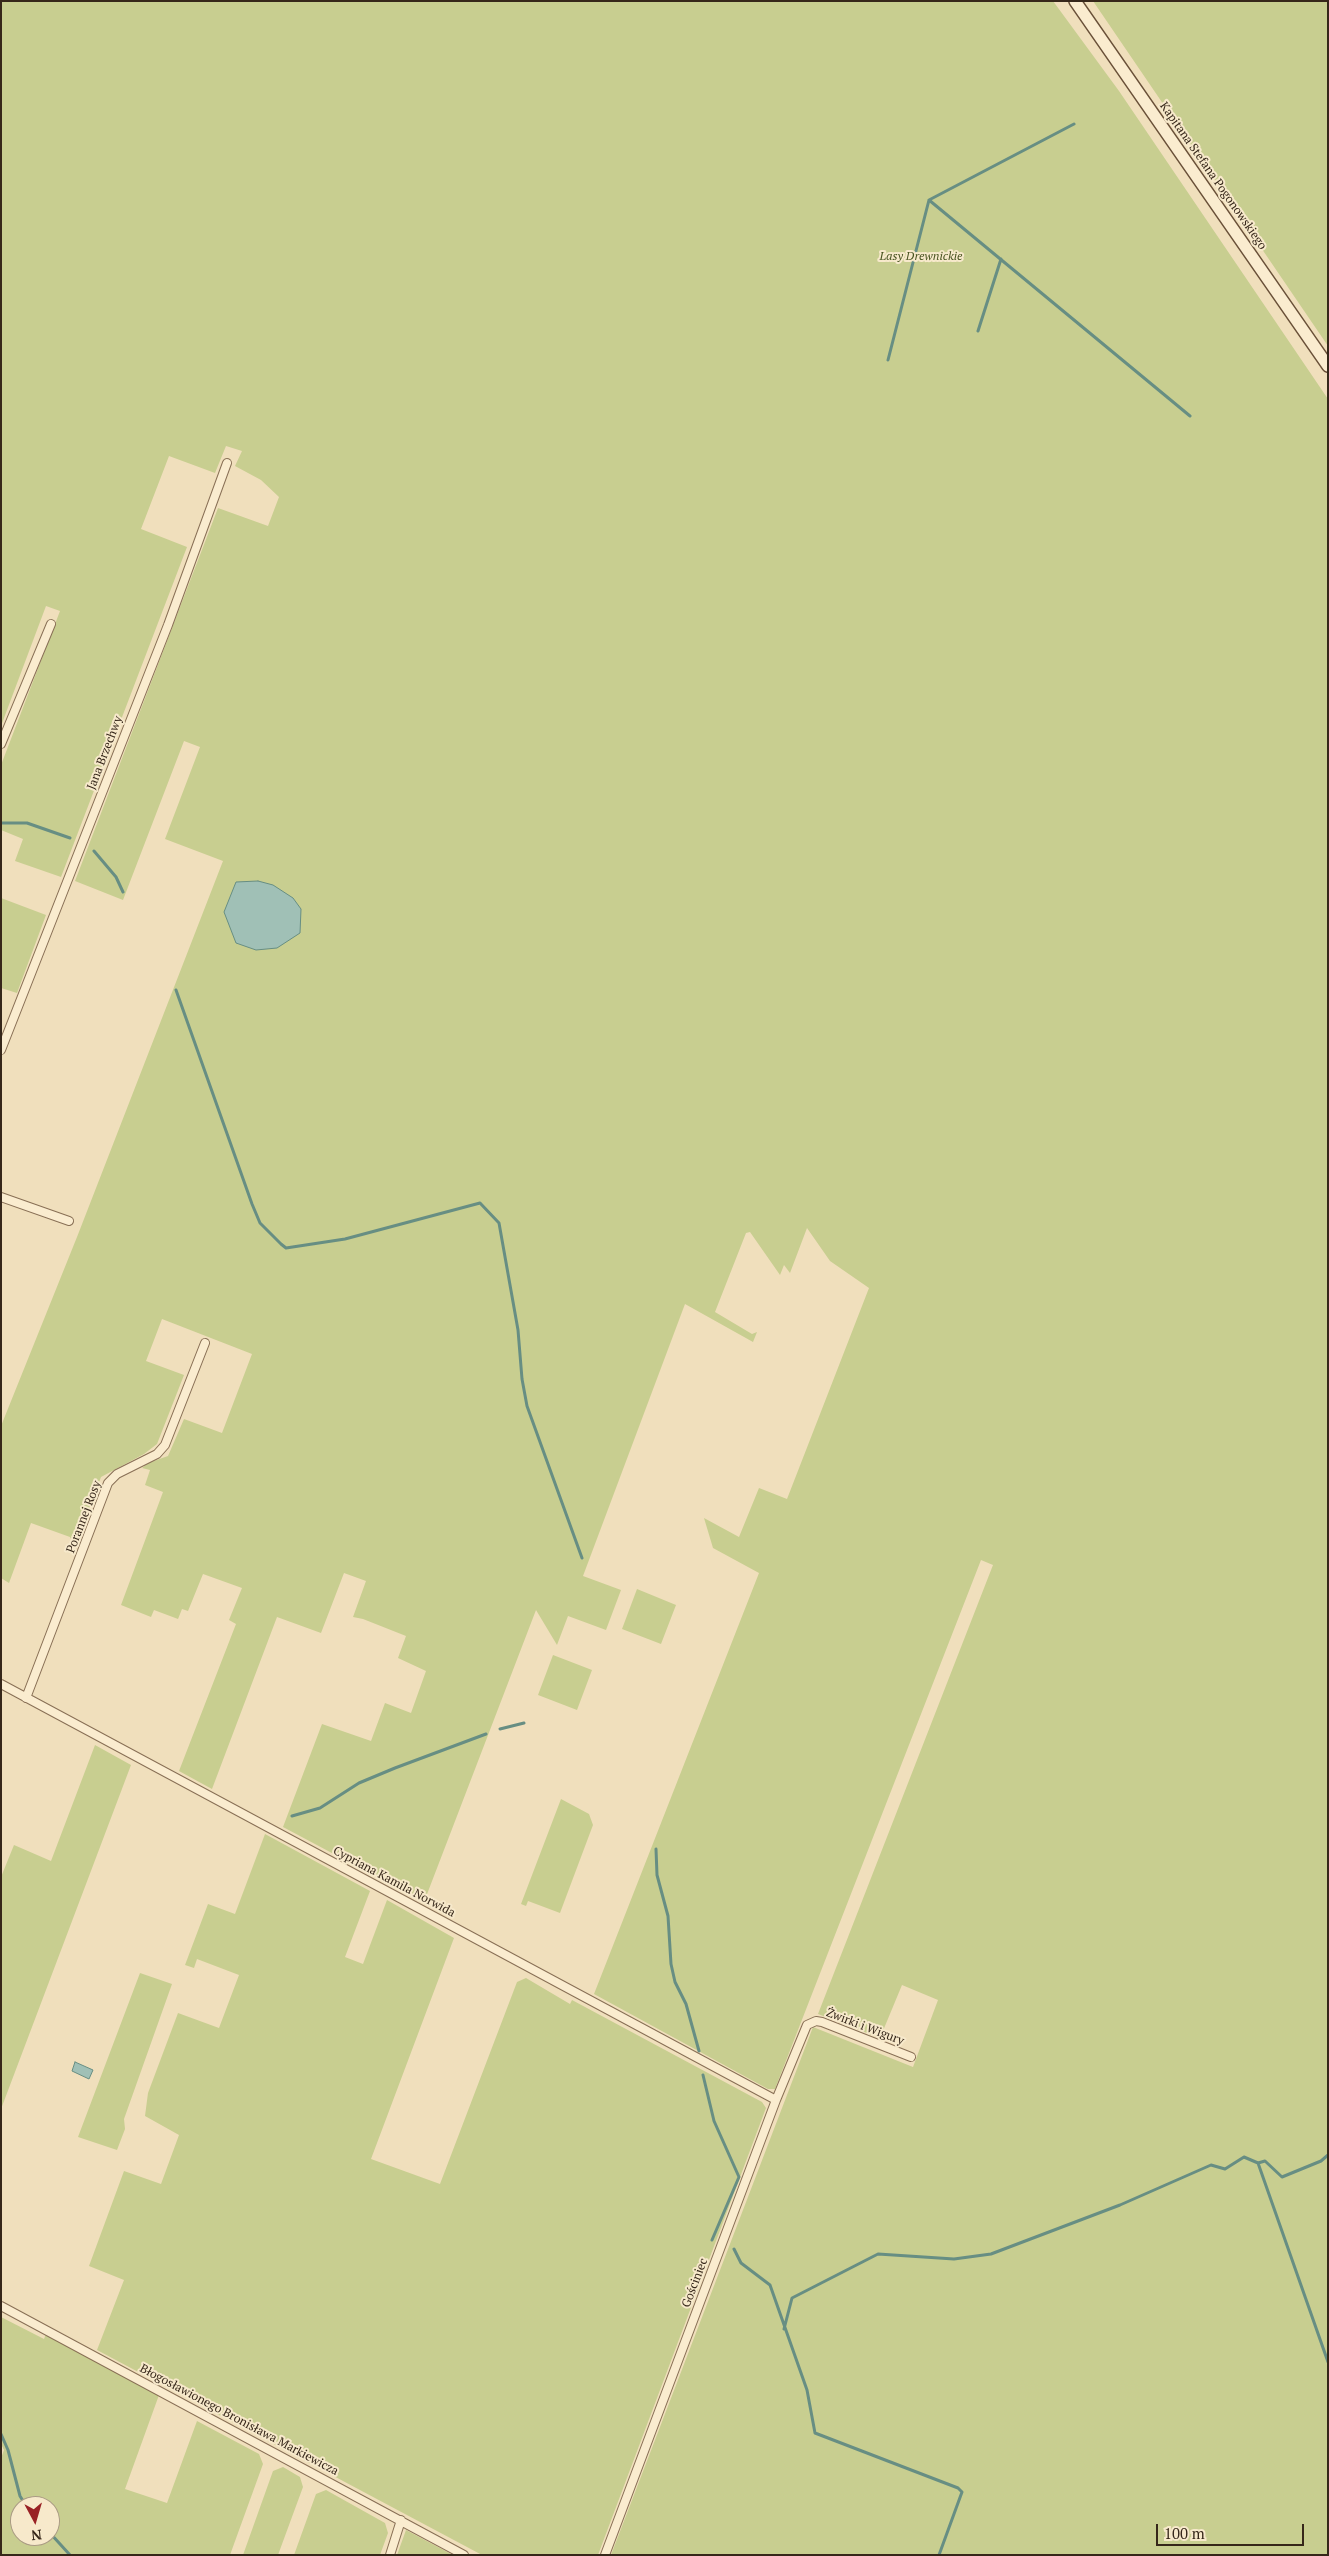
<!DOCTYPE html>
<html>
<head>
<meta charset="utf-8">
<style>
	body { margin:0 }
	#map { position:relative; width:1329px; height:2556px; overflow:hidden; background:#f0dfbc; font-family:"PT Serif",serif }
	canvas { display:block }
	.frame { position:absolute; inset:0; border:2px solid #36271a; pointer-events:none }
	.north { position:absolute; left:10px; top:2496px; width:50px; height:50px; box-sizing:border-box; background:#f7e9cb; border:1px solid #aa9b84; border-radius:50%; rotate:174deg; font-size:14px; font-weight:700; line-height:20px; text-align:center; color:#36271a }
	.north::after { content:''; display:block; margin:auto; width:18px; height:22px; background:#992225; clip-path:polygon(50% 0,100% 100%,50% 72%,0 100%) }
	.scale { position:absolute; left:1156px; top:2524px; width:148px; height:22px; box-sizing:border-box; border:2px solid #36271a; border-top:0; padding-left:6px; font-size:15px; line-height:18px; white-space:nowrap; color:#36271a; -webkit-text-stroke:4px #f7e9cb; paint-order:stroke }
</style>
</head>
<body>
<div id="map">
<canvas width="1329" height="2556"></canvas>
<div class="frame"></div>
<div class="north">N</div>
<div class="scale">100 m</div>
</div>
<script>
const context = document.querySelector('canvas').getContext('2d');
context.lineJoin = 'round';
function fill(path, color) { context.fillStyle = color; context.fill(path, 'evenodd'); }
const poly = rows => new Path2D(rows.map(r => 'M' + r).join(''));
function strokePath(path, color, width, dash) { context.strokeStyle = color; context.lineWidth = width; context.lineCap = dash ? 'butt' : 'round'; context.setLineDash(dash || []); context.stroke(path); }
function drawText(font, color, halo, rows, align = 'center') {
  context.font = font + ' "PT Serif",serif'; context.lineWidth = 4; context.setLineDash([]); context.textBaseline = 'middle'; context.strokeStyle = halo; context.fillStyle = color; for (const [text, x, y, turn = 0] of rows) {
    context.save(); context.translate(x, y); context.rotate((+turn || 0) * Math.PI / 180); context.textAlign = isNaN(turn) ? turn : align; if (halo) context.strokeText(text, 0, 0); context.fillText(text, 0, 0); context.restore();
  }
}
fill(poly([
	[1,1,1053,1,1119,91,1328,399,1328,2555,611,2555,813,2027,913,2067,938,2000,902,1985,880,2038,818,2014,993,1565,981,1560,775,2089,768,2089,594,1994,759,1573,713,1548,704,1518,739,1537,759,1488,787,1499,869,1288,830,1261,807,1228,790,1273,784,1265,780,1275,750,1232,746,1233,715,1312,752,1334,757,1332,753,1342,685,1304,583,1576,621,1590,606,1630,568,1616,557,1645,536,1610,424,1902,283,1827,322,1724,371,1741,385,1703,411,1713,426,1671,398,1658,406,1636,363,1619,353,1617,366,1581,344,1573,321,1633,277,1617,212,1789,179,1771,236,1624,229,1620,242,1588,203,1574,188,1611,182,1609,178,1619,154,1610,151,1617,121,1605,163,1492,145,1485,150,1470,142,1468,148,1463,168,1456,184,1419,222,1433,252,1354,162,1319,146,1361,184,1375,157,1444,144,1454,101,1477,75,1546,70,1537,31,1523,9,1583,1,1578,1,1426,77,1237,223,861,165,839,200,747,184,741,123,900,75,881,218,508,268,526,279,497,261,480,235,466,242,451,226,446,215,473,169,456,141,529,187,547,61,877,15,861,23,839,1,830,1,765,60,611,46,606,1,726],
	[1093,1,1328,1,1328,346],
	[1,898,46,915,17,993,1,988],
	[637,1589,676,1605,661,1644,622,1629],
	[553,1655,592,1670,577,1710,538,1695],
	[95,1745,131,1765,1,2109,1,1877,14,1845,51,1861],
	[561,1799,589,1814,593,1825,560,1913,528,1901,526,1906,521,1904],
	[265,1834,370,1891,345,1957,363,1964,387,1900,454,1938,371,2159,440,2184,517,1982,526,1978,570,2004,572,2000,762,2102,766,2108,598,2555,482,2555,97,2350,124,2280,89,2266,124,2171,161,2184,179,2135,145,2116,148,2093,178,2013,219,2028,239,1975,197,1959,194,1968,185,1965,208,1904,235,1914],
	[140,1973,172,1984,124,2119,125,2129,117,2150,78,2137],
	[1,2317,44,2339,46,2334,159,2395,125,2489,167,2503,197,2421,259,2454,263,2464,230,2555,1,2555,1,2458,4,2450,1,2444],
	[20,2506,50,2506,50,2536,20,2536],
	[283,2467,300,2477,303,2487,278,2555,243,2555,273,2471],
	[326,2490,385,2523,388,2533,380,2555,294,2555,316,2494],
	[406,2530,453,2555,397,2555]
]), '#c8ce90');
const water = poly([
	[258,881,273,885,293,898,301,909,300,933,277,948,256,950,236,943,224,912,236,882,258,881],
	[75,2062,93,2070,89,2079,72,2071,75,2062]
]);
fill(water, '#a0c0b6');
strokePath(water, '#678e83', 1);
strokePath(poly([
	[929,200,1190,416],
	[978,331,1001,259],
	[888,360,929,200,1074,124],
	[1,823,27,823,70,838],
	[94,851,116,877,123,892],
	[176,990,252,1204,260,1223,281,1244,286,1248,345,1239,480,1203,499,1223,518,1330,522,1379,527,1406,582,1558],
	[500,1729,524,1723],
	[292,1816,320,1808,359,1783,395,1768,486,1734],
	[656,1849,657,1875,668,1916,671,1964,675,1982,686,2004,699,2051],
	[703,2075,714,2121,739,2177,712,2240],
	[1258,2163,1328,2362],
	[734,2249,741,2263,770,2285,807,2390,815,2433,958,2488,962,2492,939,2555],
	[784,2329,792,2298,878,2254,954,2259,991,2254,1120,2205,1211,2165,1225,2169,1244,2157,1258,2163,1265,2161,1282,2177,1321,2161,1328,2155],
	[1,2434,8,2450,20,2496,26,2506],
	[50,2533,70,2555]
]), '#678e83', 3);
const minor = poly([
	[1,744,51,624],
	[1,1050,168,625,227,463],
	[1,1197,69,1221],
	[1,1684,776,2100],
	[26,1698,108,1483,117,1474,157,1454,165,1445,205,1343],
	[1,2306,464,2555],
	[390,2555,401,2520],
	[605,2555,776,2100,807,2025,816,2021,822,2022,911,2057]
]);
const secondary = poly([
	[1075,1,1328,366]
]);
strokePath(minor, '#886f55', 10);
strokePath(secondary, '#695038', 14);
strokePath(minor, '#faeccf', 8);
strokePath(secondary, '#faeccf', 11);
drawText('12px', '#36271a', '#f7e9cb', [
	["Kapitana Stefana Pogonowskiego",1213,176,55],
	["Jana Brzechwy",105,753,-69],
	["Porannej Rosy",84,1517,-69],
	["Cypriana Kamila Norwida",394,1882,28],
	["Żwirki i Wigury",865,2027,21],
	["Gościniec",695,2283,-69],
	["Błogosławionego Bronisława Markiewicza",239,2420,28]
]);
drawText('italic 12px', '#485320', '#f7e9cb', [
	["Lasy Drewnickie",921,257]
]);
</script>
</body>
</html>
